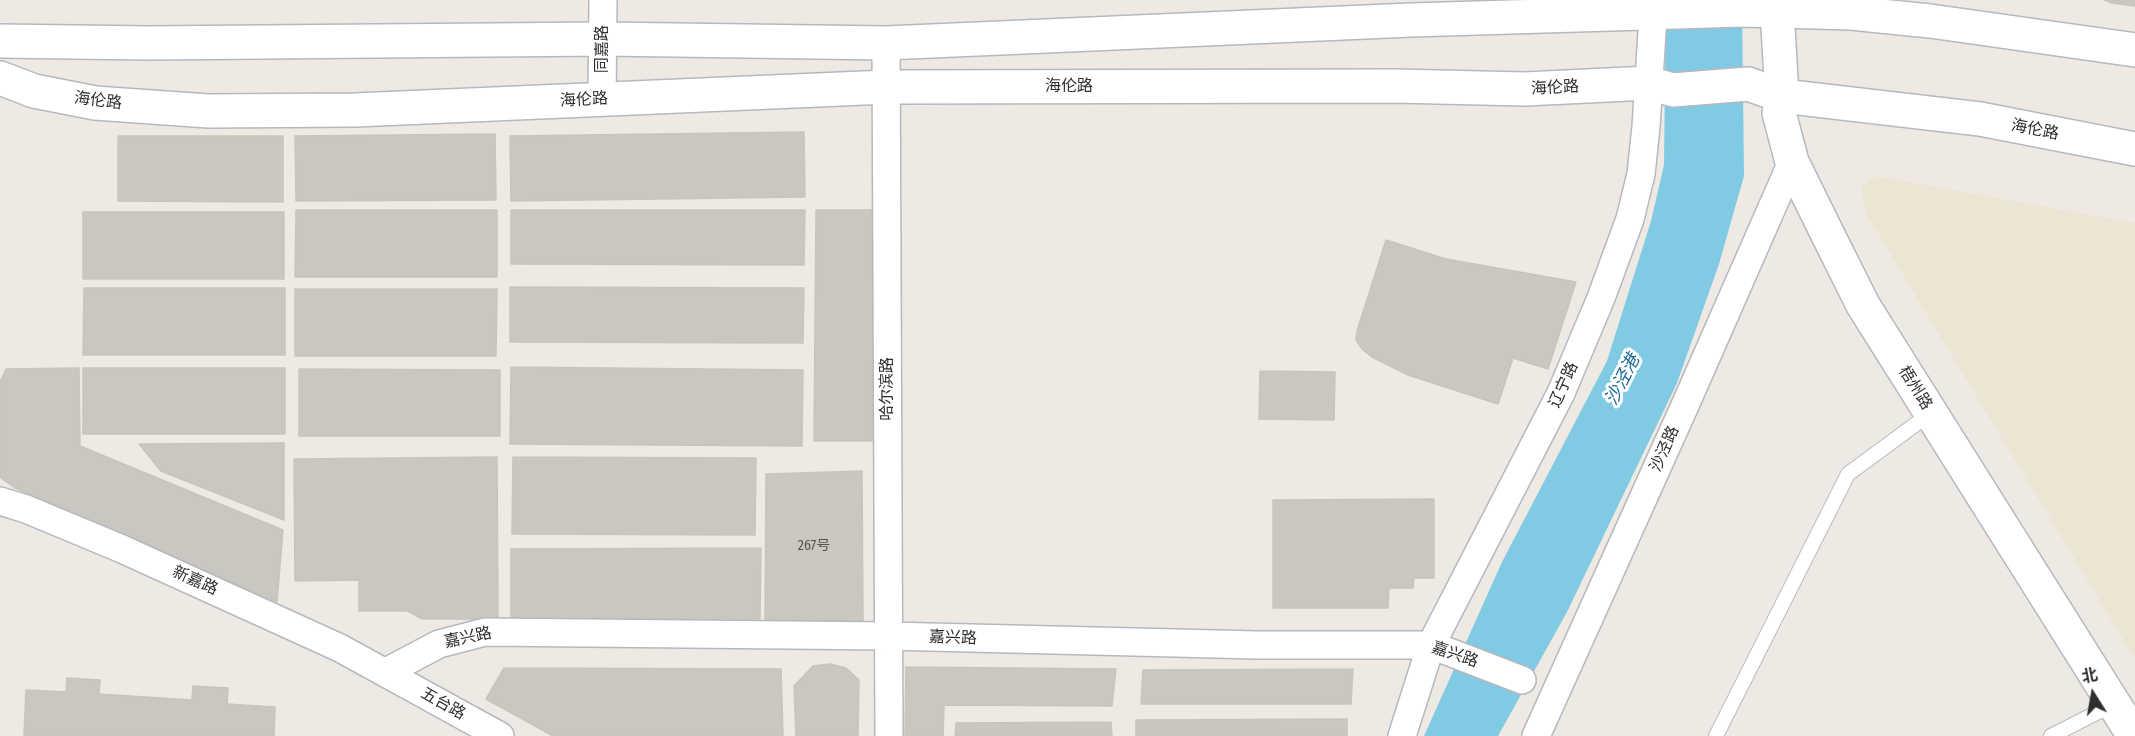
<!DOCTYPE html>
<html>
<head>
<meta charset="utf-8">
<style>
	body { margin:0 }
	#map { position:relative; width:2135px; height:736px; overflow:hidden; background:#eee9e2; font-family:"Fira Sans Condensed","Noto Sans SC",sans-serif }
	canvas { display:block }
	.north { position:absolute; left:2063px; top:664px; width:60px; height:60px; -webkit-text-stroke:4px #fff; paint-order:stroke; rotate:349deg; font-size:16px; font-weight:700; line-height:24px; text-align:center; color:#2e2e2e }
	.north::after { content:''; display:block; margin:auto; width:21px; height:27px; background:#2e2e2e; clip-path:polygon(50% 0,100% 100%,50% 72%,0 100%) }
</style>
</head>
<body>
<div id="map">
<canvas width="2135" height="736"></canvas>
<div class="north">北</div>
</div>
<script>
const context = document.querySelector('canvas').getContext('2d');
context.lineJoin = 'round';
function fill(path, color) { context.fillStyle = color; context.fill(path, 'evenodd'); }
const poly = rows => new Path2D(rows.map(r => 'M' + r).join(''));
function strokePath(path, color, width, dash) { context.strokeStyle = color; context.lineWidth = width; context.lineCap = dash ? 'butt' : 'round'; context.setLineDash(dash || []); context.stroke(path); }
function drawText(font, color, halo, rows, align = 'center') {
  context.font = font + ' "Fira Sans Condensed","Noto Sans SC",sans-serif'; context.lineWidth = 6; context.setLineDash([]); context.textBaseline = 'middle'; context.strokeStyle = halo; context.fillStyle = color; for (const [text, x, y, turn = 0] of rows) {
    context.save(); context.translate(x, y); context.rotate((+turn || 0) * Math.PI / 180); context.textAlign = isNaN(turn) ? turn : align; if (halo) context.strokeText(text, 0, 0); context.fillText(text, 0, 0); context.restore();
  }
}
fill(poly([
	[1876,176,2135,223,2135,659,1867,215,1861,188]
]), '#ede5d4');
fill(poly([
	[1666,0,1742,0,1744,176,1719,264,1677,383,1567,612,1498,736,1424,736,1502,562,1607,361,1651,221,1664,165]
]), '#81cae4');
const building = poly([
	[2104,0,2135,0,2135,6,2112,3,2104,0],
	[804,132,805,197,511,201,510,136,804,132],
	[495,134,496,200,296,201,295,136,495,134],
	[118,136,283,136,283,202,118,201,118,136],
	[296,210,497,210,497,277,295,277,296,210],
	[511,210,805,210,804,265,511,264,511,210],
	[816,210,874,210,872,441,814,441,816,210],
	[83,212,284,212,284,279,83,279,83,212],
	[1386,240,1446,259,1576,282,1548,369,1513,358,1498,404,1408,375,1372,357,1363,350,1356,340,1357,331,1386,240],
	[510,287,804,288,803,343,510,342,510,287],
	[84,288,285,288,285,355,83,355,84,288],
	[295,289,497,289,496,356,295,356,295,289],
	[511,367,803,370,802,446,510,444,511,367],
	[79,368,80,446,283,530,277,602,15,488,0,477,0,382,6,369,79,368],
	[83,368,285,368,285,434,83,434,83,368],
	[299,369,500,370,500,436,299,436,299,369],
	[1260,371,1335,372,1334,420,1259,419,1260,371],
	[284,443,284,520,161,471,139,444,284,443],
	[497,457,498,619,422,619,408,611,359,611,359,580,295,581,294,459,497,457],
	[513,457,756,458,755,535,512,534,513,457],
	[862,471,863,622,765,619,766,474,862,471],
	[1434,499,1434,578,1414,578,1413,588,1389,588,1388,608,1273,608,1273,500,1434,499],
	[761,548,760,619,511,619,511,549,761,548],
	[830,664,846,668,859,680,858,736,796,736,794,686,813,666,830,664],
	[906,667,1116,669,1112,706,944,705,943,736,905,736,906,667],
	[504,668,781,669,783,736,553,736,486,699,504,668],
	[1353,669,1351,704,1141,704,1143,670,1353,669],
	[67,678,100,680,99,694,192,700,193,686,228,688,227,704,275,707,274,736,24,736,26,690,66,692,67,678],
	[1347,719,1347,736,1136,736,1136,720,1347,719],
	[1111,722,1112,736,955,736,956,723,1111,722]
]);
fill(building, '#cac7c0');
strokePath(building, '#c9c4bc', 1.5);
const service = poly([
	[1716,736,1848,474,1931,413],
	[2051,736,2114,704]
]);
const minor = poly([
	[886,43,889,736],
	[602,99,603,0],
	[0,501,26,509,122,549,340,648,500,736],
	[386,672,439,644,485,632,889,636,1257,645,1431,645,1522,680],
	[1402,736,1431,645,1561,393,1601,298,1630,219,1641,174,1646,127,1654,0],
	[1536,736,1687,401,1792,162]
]);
const tertiary = poly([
	[1777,10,1782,96,1779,113,1792,162,1828,235,1863,305,2134,736]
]);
const secondary = poly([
	[0,41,149,43,604,39,886,43,1411,20,1743,10,1851,13,1930,21,2135,50],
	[0,78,34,91,95,103,208,111,355,110,887,87,1395,86,1525,89,1649,83,1673,90,1748,84,1782,96,1980,119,2135,149]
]);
strokePath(service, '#b6b8c0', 16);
strokePath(minor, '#b6b8c0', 30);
strokePath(tertiary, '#b6b8c0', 36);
strokePath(secondary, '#b6b8c0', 36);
strokePath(service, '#fff', 14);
strokePath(minor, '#fff', 27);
strokePath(tertiary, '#fff', 33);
strokePath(secondary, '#fff', 33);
drawText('14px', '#555452', null, [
	["267号",814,546]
]);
drawText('16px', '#2e2e2e', '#fff', [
	["同嘉路",603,49,-90],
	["海伦路",1069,87],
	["海伦路",1555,88,-3],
	["海伦路",584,100,-3],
	["海伦路",98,101,7],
	["海伦路",2035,130,11],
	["辽宁路",1564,385,-66],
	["梧州路",1915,388,58],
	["哈尔滨路",888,389,-90],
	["沙泾路",1665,449,-66],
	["新嘉路",195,581,24],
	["嘉兴路",468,638,-12],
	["嘉兴路",953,638,2],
	["嘉兴路",1455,655,19],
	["五台路",443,704,29]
]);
drawText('italic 18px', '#1c6b94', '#fff', [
	["沙泾港",1623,380,-63]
]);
</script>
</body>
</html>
